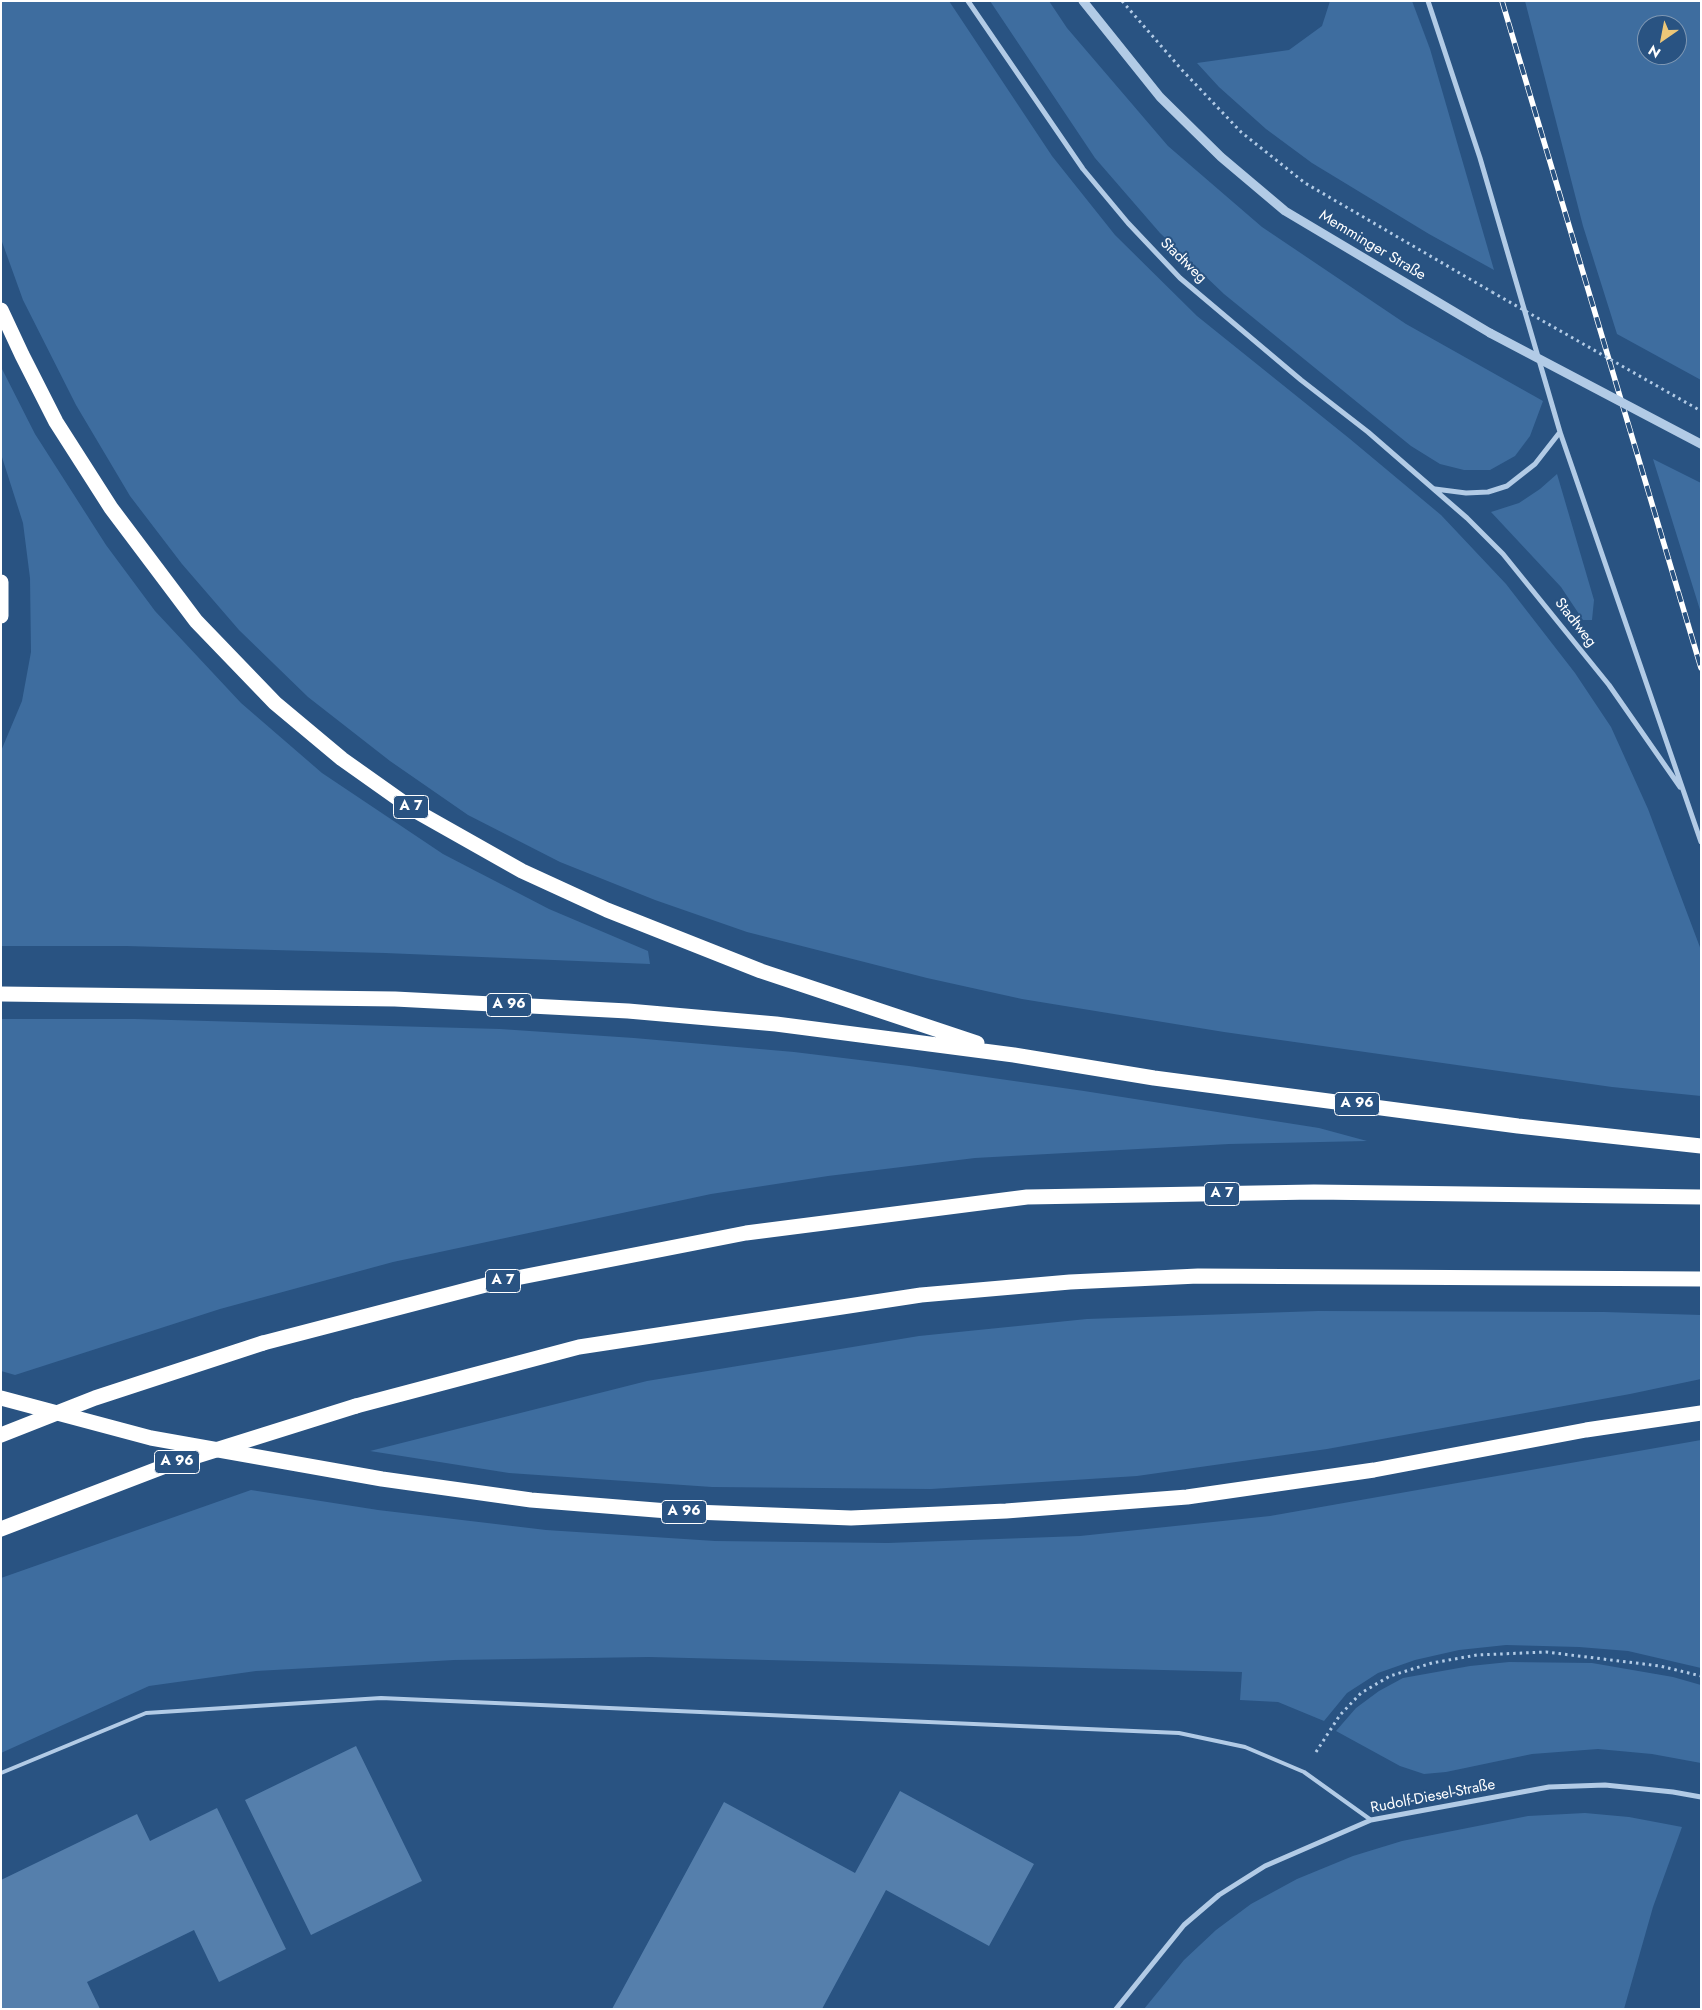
<!DOCTYPE html>
<html>
<head>
<meta charset="utf-8">
<style>
	body { margin:0 }
	#map { position:relative; width:1702px; height:2010px; overflow:hidden; background:#295382; font-family:Jost,sans-serif }
	canvas { display:block }
	.frame { position:absolute; inset:0; border:2px solid #fff; pointer-events:none }
	.north { position:absolute; left:1637px; top:15px; width:50px; height:50px; box-sizing:border-box; background:#295382; border:1px solid #7f98b4; border-radius:50%; rotate:213deg; font-size:14px; font-weight:700; line-height:20px; text-align:center; color:#fff }
	.north::after { content:''; display:block; margin:auto; width:18px; height:22px; background:#edc778; clip-path:polygon(50% 0,100% 100%,50% 72%,0 100%) }
</style>
</head>
<body>
<div id="map">
<canvas width="1702" height="2010"></canvas>
<div class="frame"></div>
<div class="north">N</div>
</div>
<script>
const context = document.querySelector('canvas').getContext('2d');
context.lineJoin = 'round';
function fill(path, color) { context.fillStyle = color; context.fill(path, 'evenodd'); }
const poly = rows => new Path2D(rows.map(r => 'M' + r).join(''));
function strokePath(path, color, width, dash) { context.strokeStyle = color; context.lineWidth = width; context.lineCap = dash ? 'butt' : 'round'; context.setLineDash(dash || []); context.stroke(path); }
function drawText(font, color, halo, rows, align = 'center') {
  context.font = font + ' Jost,sans-serif'; context.lineWidth = 4; context.setLineDash([]); context.textBaseline = 'middle'; context.strokeStyle = halo; context.fillStyle = color; for (const [text, x, y, turn = 0] of rows) {
    context.save(); context.translate(x, y); context.rotate((+turn || 0) * Math.PI / 180); context.textAlign = isNaN(turn) ? turn : align; if (halo) context.strokeText(text, 0, 0); context.fillText(text, 0, 0); context.restore();
  }
}
fill(poly([
	[1,1,949,1,1052,156,1115,235,1197,316,1350,439,1441,515,1506,584,1575,673,1611,727,1648,809,1701,950,1701,1096,1612,1087,1224,1032,1022,999,927,978,747,932,655,900,560,862,468,815,390,761,308,697,239,630,182,564,130,496,76,405,23,300,1,239],
	[990,1,1049,1,1067,28,1168,146,1262,227,1406,324,1543,401,1530,436,1515,456,1490,470,1464,470,1440,464,1411,446,1224,294,1160,233,1095,158],
	[1330,1,1412,1,1430,49,1494,270,1429,234,1312,163,1266,129,1219,87,1197,63,1289,50,1322,26],
	[1525,1,1701,1,1701,380,1617,334,1583,226],
	[1647,25,1677,25,1677,55,1647,55],
	[1,367,35,434,106,545,155,611,241,703,322,773,443,854,549,909,648,951,650,964,385,953,126,946,1,946,1,751,22,701,31,652,30,578,23,523,1,454],
	[1653,459,1701,483,1701,613],
	[1557,474,1594,600,1592,620,1583,620,1561,587,1491,512,1519,503,1540,489],
	[1,1019,135,1019,500,1029,634,1038,794,1052,909,1066,1084,1091,1319,1128,1367,1141,1229,1144,975,1158,828,1176,711,1194,393,1262,220,1309,15,1375,1,1371],
	[1318,1311,1604,1312,1701,1315,1701,1379,1630,1394,1327,1449,1137,1476,931,1489,712,1487,509,1473,370,1451,647,1381,919,1336,1087,1319],
	[1701,1440,1701,1668,1628,1651,1579,1647,1506,1645,1459,1650,1415,1660,1378,1673,1347,1693,1324,1721,1278,1702,1240,1700,1242,1672,649,1657,454,1660,256,1671,149,1686,1,1753,1,1578,251,1490,378,1510,546,1530,715,1541,888,1543,1080,1536,1270,1516],
	[1509,1662,1592,1663,1673,1677,1701,1685,1701,1763,1652,1754,1598,1749,1532,1754,1446,1772,1424,1774,1400,1766,1336,1731,1356,1708,1379,1691,1403,1678,1470,1666],
	[1585,1813,1629,1817,1682,1827,1653,1907,1624,2009,1144,2009,1184,1960,1216,1930,1251,1904,1297,1879,1353,1856,1402,1841,1528,1816]
]), '#3e6d9f');
fill(poly([
	[356,1746,422,1881,311,1935,245,1800],
	[900,1791,1034,1864,989,1946,886,1890,822,2009,612,2009,724,1802,855,1873],
	[217,1808,286,1949,219,1982,194,1930,87,1982,100,2009,1,2009,1,1880,137,1814,150,1841]
]), '#557fac');
strokePath(poly([
	[1122,1,1182,70,1241,132,1305,183,1492,292],
	[1316,1752,1340,1715,1361,1693,1390,1676,1432,1663,1477,1655,1546,1652,1660,1666,1701,1676]
]), '#b2cbe6', 3, [2.5, 4]);
strokePath(poly([
	[1,1773,146,1713,381,1698,1179,1733,1245,1747,1304,1772,1371,1820]
]), '#b2cbe6', 4);
strokePath(poly([
	[968,1,1083,169,1128,223,1180,278,1301,380,1368,432,1467,518,1503,554,1609,685,1680,787],
	[1428,1,1480,158,1560,432,1701,842],
	[1435,489,1466,493,1488,492,1507,486,1535,464,1560,432],
	[1116,2009,1184,1925,1219,1895,1265,1866,1371,1820,1549,1787,1605,1785,1673,1792,1701,1797]
]), '#b2cbe6', 5);
strokePath(poly([
	[1083,1,1160,97,1221,157,1285,211,1490,333]
]), '#b2cbe6', 9);
strokePath(poly([
	[1,310,22,355,56,422,111,508,196,621,275,703,342,759,414,810,522,871,607,910,761,971,977,1043],
	[1,582,1,616],
	[1,994,395,999,628,1011,776,1024,1014,1055,1154,1078,1518,1126,1701,1146],
	[263,1343,501,1281,746,1233,1027,1197,1314,1192,1701,1197],
	[1,1398,151,1438,382,1479,531,1500,668,1511,851,1518,1006,1511,1187,1497,1374,1470,1586,1430,1701,1413],
	[356,1406,579,1347,921,1295,1070,1282,1198,1276,1701,1279]
]), '#fff', 15);
const rail = poly([
	[1502,1,1701,668]
]);
strokePath(rail, '#fff', 5.5);
strokePath(rail, '#295382', 4, [11]);
strokePath(poly([
	[1492,292,1701,411]
]), '#b2cbe6', 3, [2.5, 4]);
strokePath(poly([
	[1490,333,1701,444]
]), '#b2cbe6', 9);
strokePath(poly([
	[1,1435,95,1398,263,1343],
	[1,1529,168,1465,356,1406]
]), '#fff', 15);
for (const [x, y, w] of [
	[411,807,35],
	[509,1005,45],
	[1357,1104,45],
	[1222,1194,35],
	[503,1281,35],
	[177,1462,45],
	[684,1512,45]
]) { const box = new Path2D(); box.roundRect(x - w / 2, y - 11.5, w, 23, 4); context.fillStyle = '#295382'; context.fill(box); strokePath(box, '#fff', 1); }
drawText('bold 14px', '#fff', null, [
	["A 7",411,807],
	["A 96",509,1005],
	["A 96",1357,1104],
	["A 7",1222,1194],
	["A 7",503,1281],
	["A 96",177,1462],
	["A 96",684,1512]
]);
drawText('15px', '#fff', '#295382', [
	["Memminger Straße",1372,246,31],
	["Stadtweg",1183,261,44],
	["Stadtweg",1575,623,52],
	["Rudolf-Diesel-Straße",1433,1797,-11]
]);
</script>
</body>
</html>
